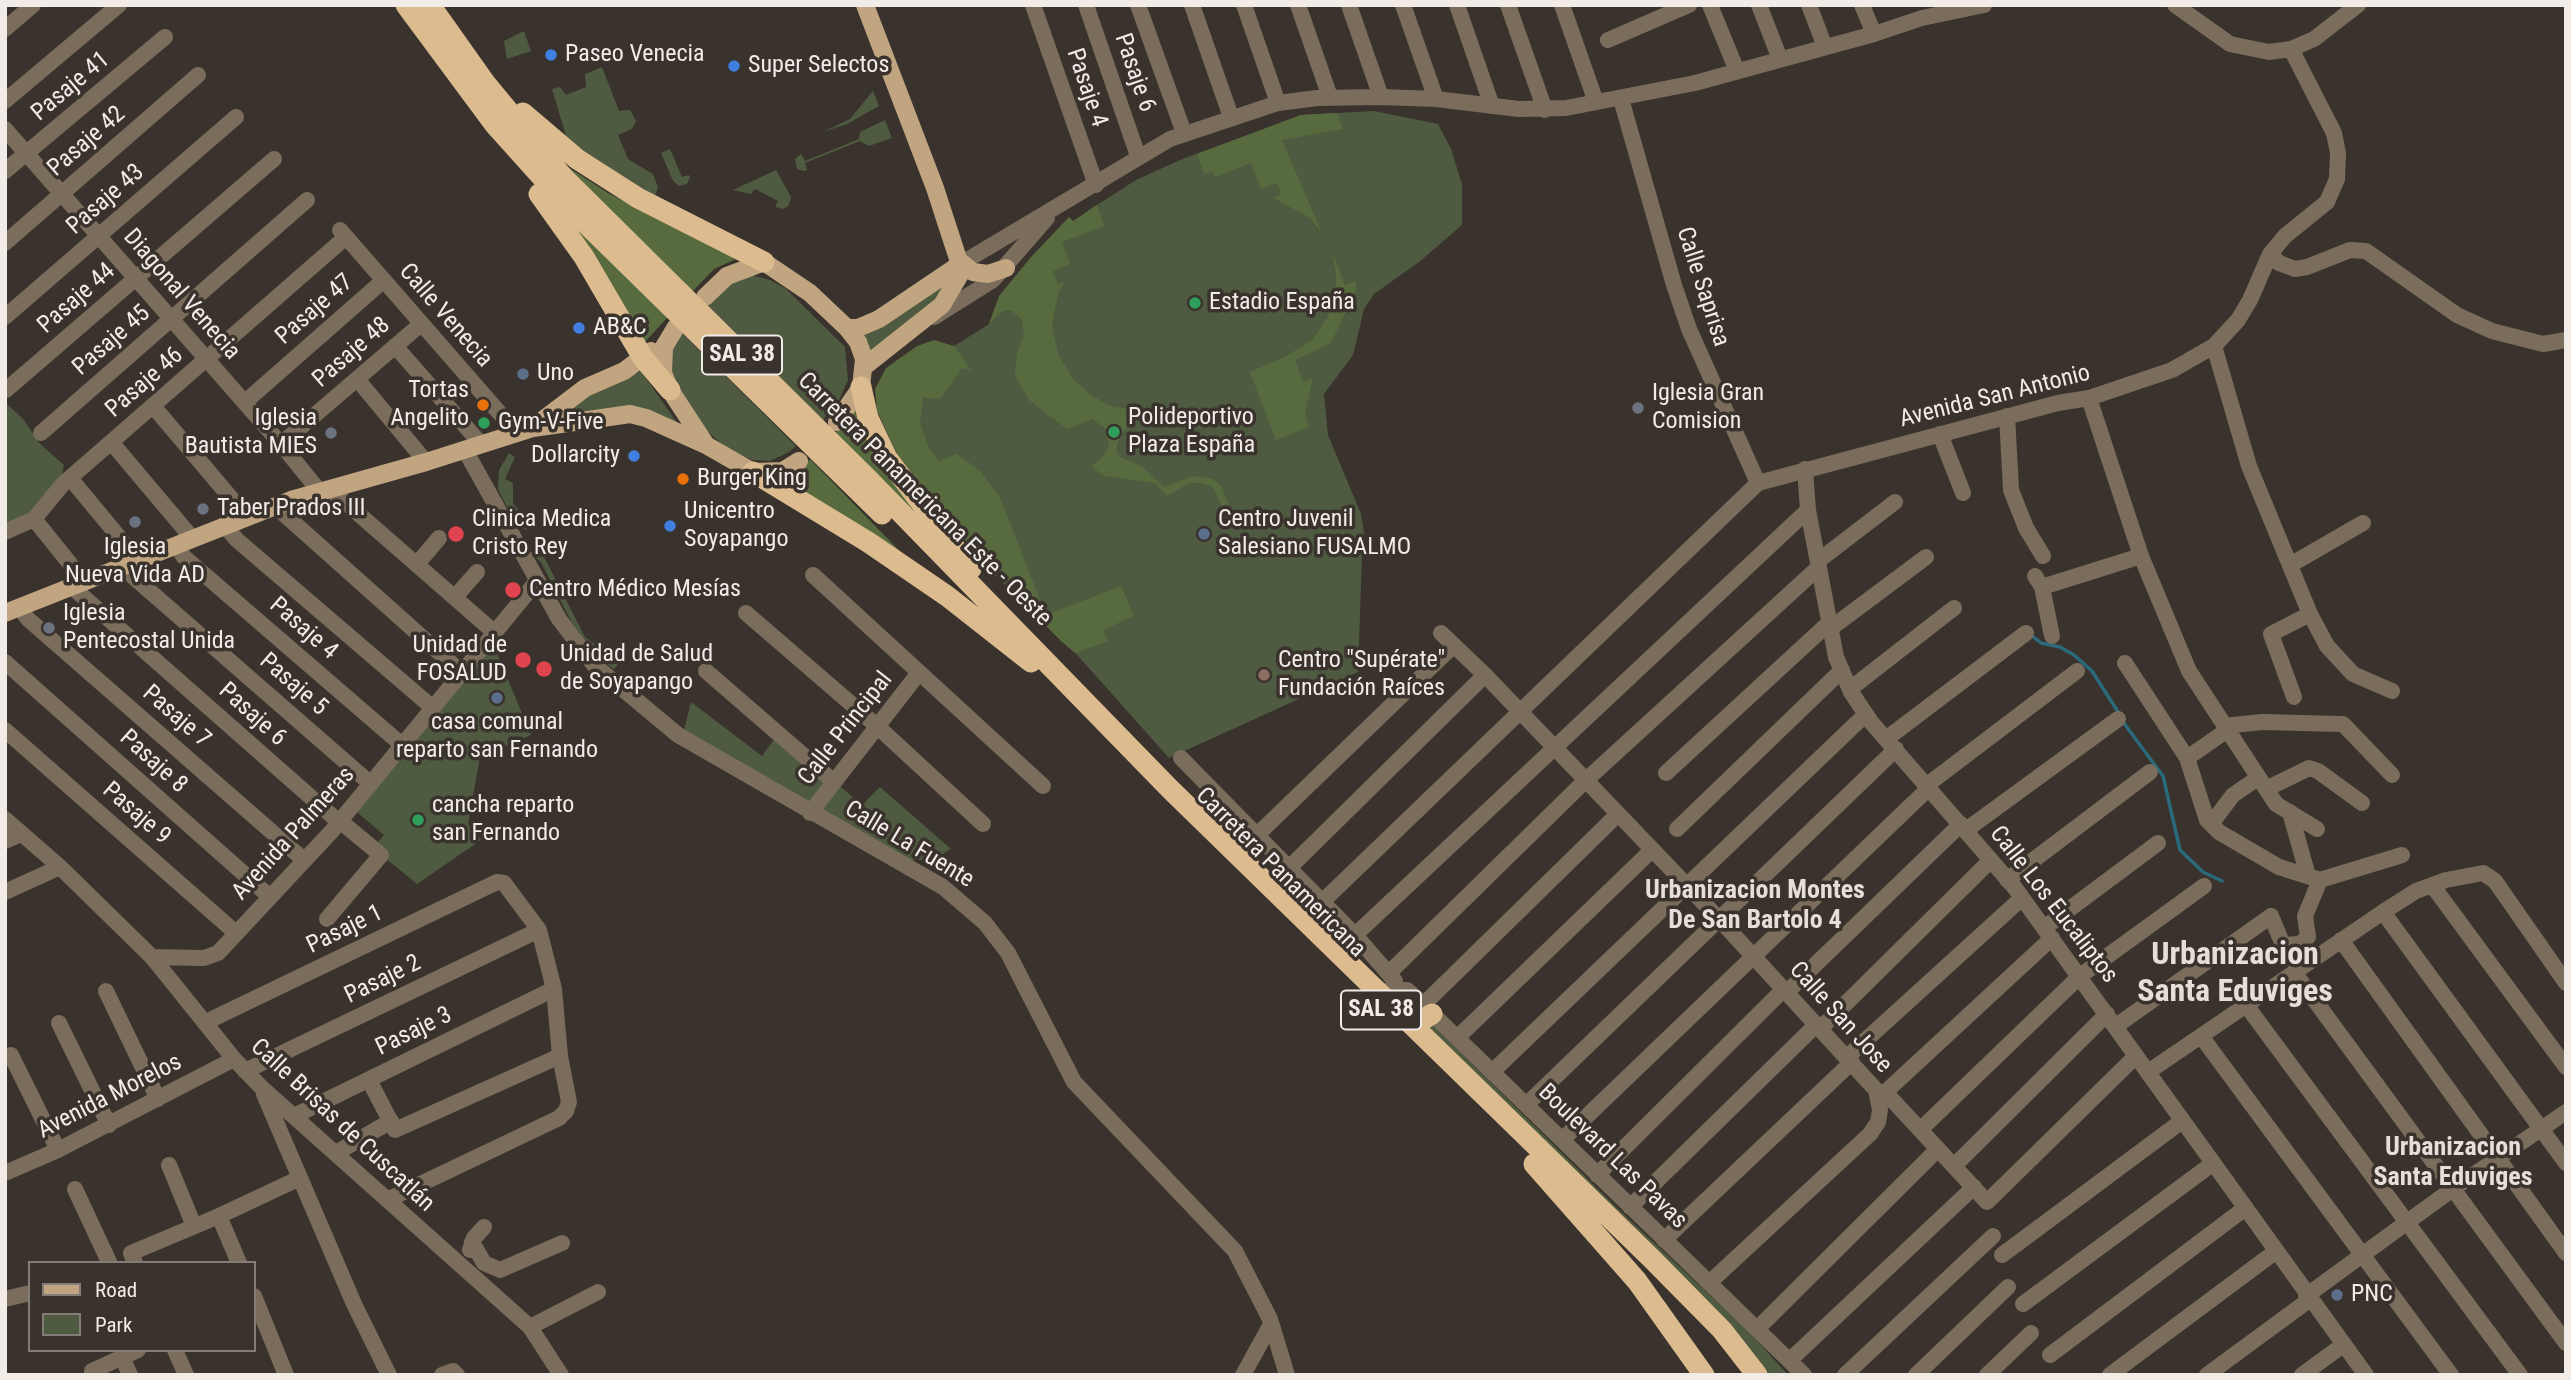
<!DOCTYPE html>
<html>
<head>
<meta charset="utf-8">
<style>
	body { margin:0 }
	#map { position:relative; width:2571px; height:1380px; overflow:hidden; background:#3a322d; font-family:"Roboto Condensed",sans-serif }
	canvas { display:block }
	.frame { position:absolute; inset:0; border:7px solid #f2ece9; pointer-events:none }
	.legend { position:absolute; left:28px; top:1261px; width:228px; height:91px; box-sizing:border-box; background:#3a322d; border:2px solid #847c78; margin:0; padding:9px 12px; list-style:none; font-size:21px; color:#f2ece9 }
	.legend li { display:flex; align-items:center; gap:14px; height:35px }
	.legend b { width:35px; border:2px solid #847c78 }
</style>
</head>
<body>
<div id="map">
<canvas width="2571" height="1380"></canvas>
<div class="frame"></div>
<ul class="legend">
<li><b style="height:9px;background:#c0a580"></b>Road</li>
<li><b style="height:19px;background:#4f5b40"></b>Park</li>
</ul>
</div>
<script>
const context = document.querySelector('canvas').getContext('2d');
context.lineJoin = 'round';
function fill(path, color) { context.fillStyle = color; context.fill(path, 'evenodd'); }
const poly = rows => new Path2D(rows.map(r => 'M' + r).join(''));
function strokePath(path, color, width, dash) { context.strokeStyle = color; context.lineWidth = width; context.lineCap = dash ? 'butt' : 'round'; context.setLineDash(dash || []); context.stroke(path); }
function drawText(font, color, halo, rows, align = 'center') {
  context.font = font + ' "Roboto Condensed",sans-serif'; context.lineWidth = 7; context.setLineDash([]); context.textBaseline = 'middle'; context.strokeStyle = halo; context.fillStyle = color; for (const [text, x, y, turn = 0] of rows) {
    context.save(); context.translate(x, y); context.rotate((+turn || 0) * Math.PI / 180); context.textAlign = isNaN(turn) ? turn : align; if (halo) context.strokeText(text, 0, 0); context.fillText(text, 0, 0); context.restore();
  }
}
fill(poly([
	[524,31,531,51,507,59,504,41],
	[602,67,619,111,630,110,636,121,632,129,618,135,628,159,653,174,658,187,655,196,570,149,552,89,560,87,566,95,586,87,585,74],
	[873,91,879,106,847,124,823,132,850,119],
	[1374,111,1438,124,1451,149,1462,184,1462,225,1419,262,1374,294,1364,309,1353,355,1324,394,1328,435,1361,514,1365,539,1362,556,1358,672,1169,758,957,520,893,382,941,345,954,346,989,324,995,307,1044,253,1089,210,1136,180,1180,160,1301,115],
	[885,120,892,138,869,146,860,141,805,163,807,170,804,171,797,169,795,159,801,154,805,161,859,139,860,132],
	[670,149,682,177,689,175,690,177,687,184,679,186,673,181,661,153],
	[776,170,791,197,789,205,784,209,775,207,778,201,755,189,751,194,733,190],
	[751,275,770,280,785,288,845,347,848,380,839,400,823,420,705,304,726,285],
	[945,282,948,289,867,355,862,335],
	[679,330,796,446,789,452,770,461,752,460,727,449,704,428,670,377,672,343],
	[641,371,680,427,621,407,580,415,572,410,573,404,599,389],
	[5,402,24,420,40,444,64,465,61,480,39,510,5,527],
	[509,453,515,457,505,479,513,483,513,503,529,524,527,530,517,527,498,489,499,470],
	[538,545,585,637,620,662,614,669,599,659,571,621,541,562,531,554],
	[490,636,531,735,480,757,468,824,481,840,417,884,373,848,384,835,351,807],
	[691,702,762,756,778,734,830,779,811,803,684,730],
	[836,783,862,805,880,787,951,849,934,860,907,860,817,806],
	[1425,1017,1614,1205,1752,1335,1788,1375,1757,1375,1414,1025]
]), '#4f5b40');
fill(poly([
	[1337,113,1343,129,1282,140,1322,233,1310,218,1274,198,1281,194,1277,183,1261,189,1251,163,1215,177,1212,171,1204,174,1197,154,1301,115],
	[548,154,608,193,736,259,714,269,692,292],
	[1097,205,1104,226,1062,242,1070,264,1053,271,1058,285,1064,282,1058,294,1052,326,1058,354,1073,379,1091,395,1110,406,1147,412,1158,408,1135,417,1120,436,1116,449,1120,457,1141,466,1164,487,1194,476,1213,479,1221,486,1229,505,1222,506,1212,486,1199,483,1189,483,1167,496,1155,483,1104,476,1091,466,1102,458,1109,447,1106,429,1092,419,1067,429,1029,400,1015,375,1017,354,1024,335,1022,320,1012,311,1004,310,989,324,999,296,1031,257,1069,217,1073,221],
	[560,206,668,317,641,346],
	[1332,252,1345,285,1356,281,1356,289,1331,343,1295,360,1303,382,1313,378,1305,412,1309,427,1276,440,1250,372,1285,357,1312,340,1327,318,1336,298,1336,273],
	[934,340,954,346,971,370,962,368,940,399,923,397,920,423,928,446,939,461,956,454,968,462,980,471,1000,498,1046,615,1121,586,1134,616,1103,630,1108,641,1075,653,1061,641,984,564,898,456,877,411,875,389,886,368,917,346],
	[858,404,957,559,832,437],
	[810,459,924,576,777,479,800,471]
]), '#576b3e');
strokePath(poly([
	[2031,635,2041,643,2060,647,2074,655,2092,671,2120,715],
	[2123,722,2163,776,2180,850,2203,872,2222,881]
]), '#2a6a7b', 3.5);
strokePath(poly([
	[1033,5,1096,185],
	[1086,5,1138,156],
	[1138,5,1184,133],
	[1192,5,1231,117],
	[1244,5,1278,103],
	[1298,5,1330,97],
	[1349,5,1381,97],
	[1403,5,1436,99],
	[1457,5,1492,106],
	[1508,5,1545,110],
	[1562,5,1596,102],
	[1710,5,1737,71],
	[1759,5,1780,59],
	[1809,5,1825,47],
	[1862,5,1874,34],
	[2175,5,2230,44,2269,52,2291,49,2314,39,2358,5],
	[5,29,33,5],
	[1608,40,1689,5],
	[1621,99,1674,285,1689,329,1758,483],
	[5,101,119,5],
	[5,129,281,444,320,492],
	[5,171,165,37],
	[340,230,517,433],
	[5,243,198,75],
	[2270,254,2279,263,2295,269,2307,267,2350,250,2366,251,2457,315,2492,331,2543,344,2566,340],
	[962,263,1170,139,1278,103,1317,98,1381,97,1436,99,1519,109,1566,108,1695,83,1874,34,1922,18,1984,5],
	[5,317,236,117],
	[934,317,993,280,1047,218],
	[395,346,481,444],
	[2214,346,2249,466,2310,614,2327,646,2353,674,2392,691],
	[357,379,426,462],
	[6,390,274,159],
	[2089,398,2141,556,2189,671,2276,804,2317,829],
	[245,402,384,280],
	[153,406,247,517],
	[2007,416,2011,490,2026,528,2043,556],
	[41,433,307,200],
	[1940,434,1963,493],
	[111,442,192,538],
	[281,444,421,324],
	[465,450,559,619,594,665,678,735,943,887,985,923,1008,953,1074,1082,1235,1251,1270,1319,1287,1375],
	[1805,469,1808,510,1836,657,1851,692,1871,722,2015,888,2366,1375],
	[70,478,138,560],
	[330,489,494,632],
	[275,506,461,672],
	[34,519,84,581],
	[224,525,237,540,433,708],
	[5,532,34,519,63,484,346,237],
	[176,545,184,557,402,745],
	[1818,561,1895,502],
	[417,564,439,538],
	[2290,565,2363,523],
	[122,567,371,784],
	[813,575,1043,786],
	[2035,576,2042,587,2052,636],
	[71,586,339,822],
	[2042,587,2141,556],
	[455,597,477,572],
	[19,607,28,619,304,860],
	[746,613,878,727,983,824],
	[1831,628,1926,557],
	[1441,633,1485,675,1719,919,1876,1090,1880,1110,1878,1122,1870,1134,1709,1283],
	[5,662,269,896],
	[2125,663,2187,758,2207,820,2219,832,2279,867,2320,880,2402,855],
	[706,671,833,781],
	[1850,689,1954,608],
	[2294,697,2271,634,2310,614],
	[2224,726,2262,722,2343,724,2392,775],
	[5,730,236,933],
	[1886,739,2026,633],
	[1181,758,1355,935,1395,981],
	[2187,758,2226,731],
	[1666,773,1830,622],
	[1927,785,2077,671],
	[2266,789,2309,768,2318,771,2362,803],
	[2290,812,2308,876],
	[810,813,918,674],
	[5,819,60,867,152,957,234,1059,262,1088,530,1327,561,1375],
	[2211,824,2233,795,2258,778],
	[1677,829,1842,670],
	[1966,830,2118,719],
	[1257,835,1454,645],
	[5,841,21,834],
	[1289,868,1485,675],
	[2007,880,2150,772],
	[2432,885,2566,1067],
	[5,892,60,867],
	[1322,902,1758,483,2058,403,2089,398,2172,370,2214,346,2238,320,2250,300,2270,254,2285,236,2327,202,2337,179,2338,153,2334,133,2291,49],
	[2383,912,2566,1163],
	[327,919,381,855,340,821],
	[2044,928,2158,843],
	[1355,935,1808,510],
	[2341,940,2566,1253],
	[152,957,204,958,218,953,331,832,537,581],
	[2294,972,2566,1343],
	[1389,973,1585,781,1819,567],
	[106,991,158,1099],
	[1381,991,1407,990,1415,997,1804,1375],
	[1787,992,1961,824],
	[1423,1005,1617,815],
	[2246,1005,2520,1375],
	[206,1022,497,882,504,883,539,930,554,989,560,1056,569,1102,566,1111,559,1118,387,1200],
	[59,1023,109,1125],
	[2116,1026,2271,916,2283,945,2300,944,2308,937,2305,916,2320,880],
	[1821,1028,1991,860],
	[2201,1036,2451,1375],
	[1457,1038,1652,850],
	[11,1055,58,1150],
	[1847,1057,2022,898],
	[245,1071,539,930],
	[1492,1072,1866,714],
	[2148,1072,2383,912,2416,891,2446,880,2483,873,2495,881,2566,983],
	[369,1080,395,1130,560,1056],
	[1885,1092,1987,1202,2136,1056],
	[264,1094,354,1304,389,1375],
	[1879,1098,2052,938],
	[1526,1105,1896,749],
	[294,1116,554,989],
	[1920,1130,2080,976,2204,886],
	[1562,1140,1929,788],
	[336,1153,391,1121],
	[169,1165,194,1226],
	[1954,1166,2107,1014],
	[5,1173,58,1150,234,1059],
	[1597,1175,1784,989],
	[75,1189,109,1262],
	[1630,1207,1817,1024],
	[219,1216,300,1178],
	[1664,1240,1852,1062],
	[472,1242,484,1263,500,1270,562,1243],
	[470,1250,474,1238,484,1227],
	[2002,1255,2182,1121],
	[135,1263,131,1253,219,1216,239,1263],
	[254,1296,286,1375],
	[2306,1296,2454,1188,2566,1112],
	[5,1299,30,1293],
	[2023,1304,2212,1164],
	[530,1327,598,1292],
	[1758,1328,1938,1149],
	[175,1350,186,1375],
	[2050,1355,2244,1209],
	[122,1357,130,1375],
	[1790,1360,1974,1187],
	[92,1371,138,1350],
	[442,1375,453,1371,457,1375],
	[1243,1375,1271,1324],
	[1845,1375,1993,1236],
	[1916,1375,2008,1287],
	[1987,1375,2031,1333],
	[2110,1375,2275,1252],
	[2207,1375,2309,1300],
	[2302,1375,2343,1345]
]), '#7a6d5b', 16);
strokePath(poly([
	[865,5,935,188,962,271,942,305,865,366],
	[962,263,973,272,988,274,1006,268],
	[705,297,727,276,764,262,810,293,847,328,858,342,864,359,861,387,837,422],
	[676,327,664,347,663,373,670,390,706,445,753,472,783,471,799,461],
	[847,328,858,328,879,319,962,263],
	[535,426,585,388,624,371,651,351],
	[5,613,291,500,426,462,533,428,630,414,646,418,706,445]
]), '#c0a580', 18);
strokePath(poly([
	[406,5,495,125,567,205,882,514],
	[430,5,486,84,563,177,869,480,1170,789,1652,1259,1722,1330,1757,1375],
	[523,113,577,159,638,198,764,262],
	[539,194,584,257,643,358,670,390],
	[861,387,868,418,887,458,971,569],
	[753,472,868,542,947,596,1031,662],
	[1414,1025,1432,1014],
	[1534,1164,1637,1281,1704,1375]
]), '#dcbb8e', 21);
for (const [x, y, r, color] of [
	[551,55,7,"#3f7fe0"],
	[734,66,7,"#3f7fe0"],
	[1195,303,7,"#2e9e5b"],
	[579,328,7,"#3f7fe0"],
	[523,374,7,"#5c6f8a"],
	[483,405,7,"#e8710a"],
	[1638,408,7,"#6b7280"],
	[484,423,7,"#2e9e5b"],
	[1114,432,7,"#2e9e5b"],
	[331,433,7,"#6b7280"],
	[634,456,7,"#3f7fe0"],
	[683,479,7,"#e8710a"],
	[203,509,7,"#6b7280"],
	[135,522,7,"#6b7280"],
	[670,526,7,"#3f7fe0"],
	[456,534,9,"#e0444e"],
	[1204,534,7,"#5c6f8a"],
	[513,590,9,"#e0444e"],
	[49,628,7,"#6b7280"],
	[523,660,9,"#e0444e"],
	[544,669,9,"#e0444e"],
	[1264,675,7,"#8d6e63"],
	[497,698,7,"#5c6f8a"],
	[418,820,7,"#2e9e5b"],
	[2337,1295,7,"#5c6f8a"]
]) { const dot = new Path2D(); dot.arc(x, y, r, 0, 2 * Math.PI); context.fillStyle = color; context.fill(dot); strokePath(dot, '#3a322d', 2.5); }
for (const [x, y, w] of [
	[742,355,80],
	[1381,1010,80]
]) { const box = new Path2D(); box.roundRect(x - w / 2, y - 19.5, w, 39, 5); context.fillStyle = '#3a322d'; context.fill(box); strokePath(box, '#f2ece9', 2); }
drawText('bold 23px', '#f2ece9', null, [
	["SAL 38",742,355],
	["SAL 38",1381,1010]
]);
drawText('24px', '#f2ece9', '#3a322d', [
	["Paseo Venecia",565,55],
	["Super Selectos",748,66],
	["Estadio España",1209,303],
	["AB&C",593,328],
	["Uno",537,374],
	["Tortas",469,391,"right"],
	["Angelito",469,419,"right"],
	["Iglesia Gran",1652,394],
	["Comision",1652,422],
	["Polideportivo",1128,418],
	["Plaza España",1128,446],
	["Iglesia",317,419,"right"],
	["Bautista MIES",317,447,"right"],
	["Gym-V-Five",498,423],
	["Dollarcity",620,456,"right"],
	["Burger King",697,479],
	["Taber Prados III",217,509],
	["Unicentro",684,512],
	["Soyapango",684,540],
	["Clinica Medica",472,520],
	["Cristo Rey",472,548],
	["Centro Juvenil",1218,520],
	["Salesiano FUSALMO",1218,548],
	["Iglesia",135,548,"center"],
	["Nueva Vida AD",135,576,"center"],
	["Centro Médico Mesías",529,590],
	["Iglesia",63,614],
	["Pentecostal Unida",63,642],
	["Unidad de",507,646,"right"],
	["FOSALUD",507,674,"right"],
	["Unidad de Salud",560,655],
	["de Soyapango",560,683],
	["Centro \"Supérate\"",1278,661],
	["Fundación Raíces",1278,689],
	["casa comunal",497,723,"center"],
	["reparto san Fernando",497,751,"center"],
	["cancha reparto",432,806],
	["san Fernando",432,834],
	["PNC",2351,1295]
], 'left');
drawText('24px', '#f2ece9', '#3a322d', [
	["Pasaje 6",1134,73,71],
	["Pasaje 41",71,87,-40],
	["Pasaje 4",1086,88,71],
	["Pasaje 42",87,142,-41],
	["Pasaje 43",106,200,-41],
	["Calle Saprisa",1702,287,72],
	["Diagonal Venecia",181,295,49],
	["Pasaje 44",77,299,-41],
	["Pasaje 47",315,310,-41],
	["Calle Venecia",445,316,49],
	["Pasaje 45",112,341,-41],
	["Pasaje 48",352,353,-41],
	["Pasaje 46",145,383,-41],
	["Avenida San Antonio",1995,397,-14],
	["Carretera Panamericana Este - Oeste",924,500,45],
	["Pasaje 4",303,629,41],
	["Pasaje 5",293,685,41],
	["Pasaje 6",252,715,42],
	["Pasaje 7",176,717,41],
	["Calle Principal",846,729,-52],
	["Pasaje 8",153,762,42],
	["Pasaje 9",136,814,41],
	["Avenida Palmeras",294,834,-48],
	["Calle La Fuente",909,845,31],
	["Carretera Panamericana",1280,873,45],
	["Calle Los Eucaliptos",2053,905,52],
	["Pasaje 1",345,930,-26],
	["Pasaje 2",383,980,-26],
	["Calle San Jose",1840,1018,48],
	["Pasaje 3",414,1032,-26],
	["Avenida Morelos",110,1097,-27],
	["Calle Brisas de Cuscatlán",342,1126,43],
	["Boulevard Las Pavas",1612,1157,44]
]);
drawText('bold 26px', '#e8ddd8', '#3a322d', [
	["Urbanizacion Montes",1755,891],
	["De San Bartolo 4",1755,921],
	["Urbanizacion",2453,1148],
	["Santa Eduviges",2453,1178]
]);
drawText('bold 32px', '#e8ddd8', '#3a322d', [
	["Urbanizacion",2235,956],
	["Santa Eduviges",2235,993]
]);
</script>
</body>
</html>
